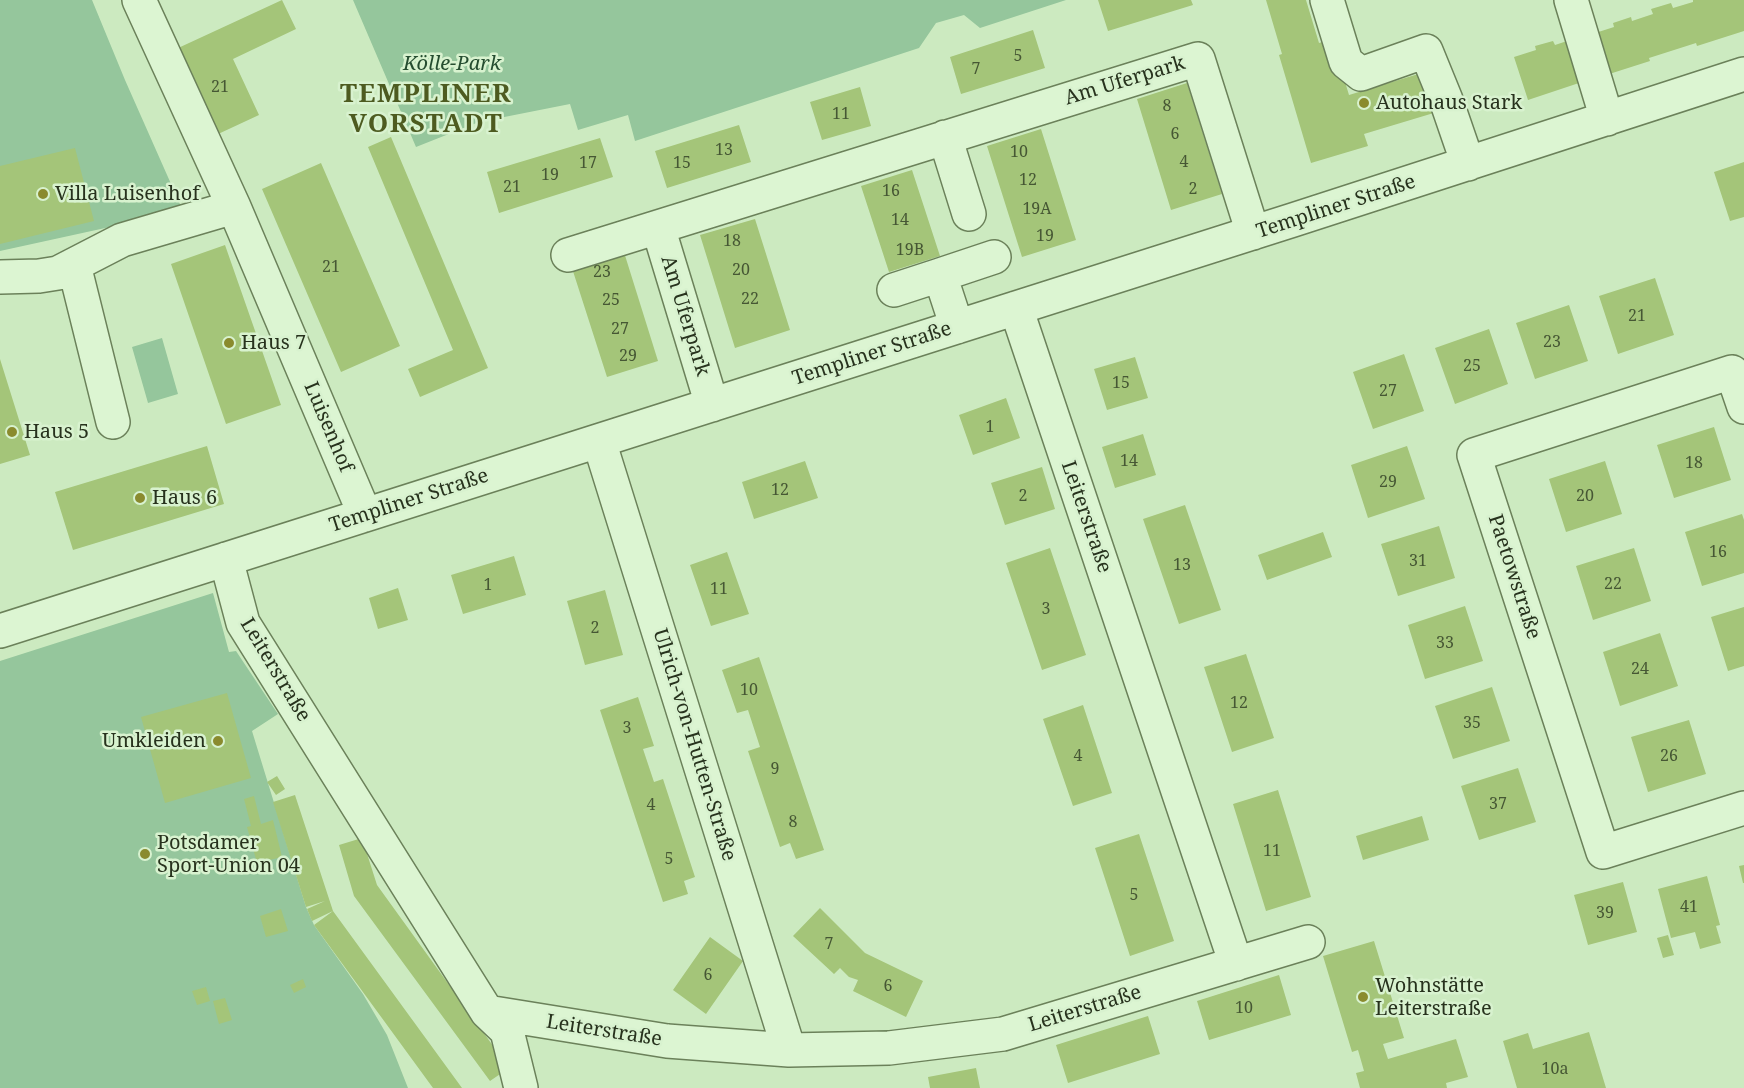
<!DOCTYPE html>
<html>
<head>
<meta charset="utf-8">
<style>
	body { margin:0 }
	canvas { display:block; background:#cceac0 }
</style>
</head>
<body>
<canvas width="1744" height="1088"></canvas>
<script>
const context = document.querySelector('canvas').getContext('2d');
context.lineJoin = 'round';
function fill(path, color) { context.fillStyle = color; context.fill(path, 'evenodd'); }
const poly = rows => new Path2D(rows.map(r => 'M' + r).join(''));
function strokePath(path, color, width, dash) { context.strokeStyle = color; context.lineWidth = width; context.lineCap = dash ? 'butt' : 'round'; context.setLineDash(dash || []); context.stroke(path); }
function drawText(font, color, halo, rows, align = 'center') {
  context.font = font + ' "Noto Serif",serif'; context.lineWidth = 5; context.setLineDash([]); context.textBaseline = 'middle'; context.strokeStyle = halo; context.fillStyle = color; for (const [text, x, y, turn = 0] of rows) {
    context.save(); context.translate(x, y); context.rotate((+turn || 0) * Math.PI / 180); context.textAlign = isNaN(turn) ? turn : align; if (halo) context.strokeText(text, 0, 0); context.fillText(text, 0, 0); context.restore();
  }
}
fill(poly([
	[0,0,92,0,125,80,183,211,0,251],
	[353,0,1066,0,980,28,964,15,936,23,919,48,635,141,628,115,578,130,570,104,479,122,416,147],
	[162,338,178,394,148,403,132,347],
	[213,593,229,652,236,651,278,714,252,731,306,907,314,925,363,994,387,1035,408,1088,0,1088,0,661]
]), '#95c69c');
fill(poly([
	[282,0,296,29,233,59,259,115,216,135,176,49],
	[1098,0,1191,0,1193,5,1108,31],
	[1266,0,1306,0,1319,43,1332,39,1349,95,1425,72,1437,112,1364,134,1368,146,1311,163,1279,55,1282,54],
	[1693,0,1744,0,1744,31,1697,46,1696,43,1649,58,1650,61,1603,76,1589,35,1614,27,1613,23,1631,17,1632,21,1653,14,1651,9,1671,3,1673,8,1693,2],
	[1033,30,1045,68,961,94,950,57],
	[1579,37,1591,79,1528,100,1514,57,1536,50,1535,46,1553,41,1555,45],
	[1187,83,1222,194,1171,210,1137,99],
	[860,87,871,126,822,140,810,102],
	[739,125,751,162,667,188,655,151],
	[1041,129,1076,240,1022,257,987,146],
	[391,137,488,368,420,397,408,369,453,350,368,147],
	[600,138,613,177,499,213,487,172],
	[75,148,94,221,0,244,0,166],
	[1744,162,1744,217,1730,221,1714,172],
	[321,163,400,346,341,372,262,189],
	[912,170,940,256,889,272,861,186],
	[755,219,790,330,735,348,700,235],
	[225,245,281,405,226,424,171,264],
	[623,249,658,361,607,377,571,265],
	[1655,278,1674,335,1618,354,1599,296],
	[1569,305,1588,361,1535,379,1516,323],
	[1489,329,1508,384,1455,404,1435,348],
	[1404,354,1424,411,1373,429,1353,372],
	[1135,357,1148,398,1107,410,1094,369],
	[0,359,30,455,0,464],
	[1006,398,1020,438,973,455,959,415],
	[1714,427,1731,480,1674,498,1657,445],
	[1143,434,1156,475,1115,488,1102,447],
	[207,446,224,504,73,550,55,492],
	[1407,446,1425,499,1368,518,1351,465],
	[805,461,818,498,754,519,742,482],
	[1605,461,1622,514,1566,532,1549,479],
	[1042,467,1055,509,1005,525,991,483],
	[1185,505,1221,610,1179,624,1143,519],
	[1742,514,1744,520,1744,573,1702,586,1685,532],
	[1439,526,1455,578,1398,596,1381,544],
	[1323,532,1332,557,1267,580,1258,555],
	[1050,548,1086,655,1042,670,1006,563],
	[1634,548,1651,601,1593,620,1576,566],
	[727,552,749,614,711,626,690,565],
	[514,556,526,595,463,614,451,575],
	[398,588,408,620,378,629,369,598],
	[605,590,623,655,585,665,567,601],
	[1465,606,1483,661,1425,679,1408,625],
	[1744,607,1744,666,1728,671,1711,617],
	[1660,633,1678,686,1620,706,1603,652],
	[1246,654,1274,738,1232,752,1204,667],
	[759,657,824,850,796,859,790,843,780,847,748,751,760,747,748,710,737,713,722,670],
	[1492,687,1510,741,1453,759,1435,706],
	[227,693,251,778,165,803,141,717],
	[638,697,654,746,643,749,654,782,663,779,695,877,684,881,688,894,663,902,600,710],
	[1083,705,1112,793,1073,806,1043,719],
	[1689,720,1706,774,1648,792,1631,737],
	[1518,768,1536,822,1479,840,1461,786],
	[277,776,285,789,276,795,267,782],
	[1278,790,1311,897,1266,911,1233,804],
	[295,795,333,911,462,1088,433,1088,314,925,333,911,312,921,307,909,325,901,306,907,273,802],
	[254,796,261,824,273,820,282,857,257,863,247,827,251,826,244,799],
	[1422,816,1429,840,1363,860,1356,836],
	[1139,834,1174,941,1130,956,1095,848],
	[362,838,377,885,509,1068,490,1081,354,896,339,845],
	[1744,865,1744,883,1743,883,1739,866],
	[1707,876,1720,925,1716,926,1721,943,1700,949,1695,932,1671,938,1658,889],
	[1623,882,1637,932,1588,945,1574,895],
	[820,908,865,953,923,981,906,1017,853,991,858,980,849,977,840,968,834,974,793,936],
	[281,909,288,931,266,937,260,916],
	[1668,935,1674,955,1663,958,1657,938],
	[710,937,743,961,706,1014,673,990],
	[1374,941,1404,1038,1383,1044,1388,1059,1456,1039,1468,1077,1446,1083,1447,1088,1360,1088,1356,1073,1364,1071,1358,1050,1352,1052,1323,956],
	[1279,975,1291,1015,1209,1040,1197,1001],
	[303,979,306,987,294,993,290,985],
	[206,987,210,1001,197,1005,192,991],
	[225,998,232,1020,219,1024,213,1001],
	[1148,1016,1160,1054,1068,1083,1056,1045],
	[1589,1032,1606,1088,1517,1088,1503,1041,1528,1033,1533,1049],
	[976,1068,980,1088,930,1088,928,1077]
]), '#a4c579');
const minor = poly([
	[139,0,234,207,365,515],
	[1327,0,1346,62,1361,74,1426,51,1446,100,1468,164],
	[1571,0,1607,119],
	[945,137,969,214],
	[658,227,712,405],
	[568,255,1198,59,1253,233],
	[74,265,113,422],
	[940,275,994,257],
	[0,277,39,276,58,273,122,240,234,207],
	[894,290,940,275,957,327],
	[1016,308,1236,964],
	[1744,407,1732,372,1474,455,1603,852,1744,808],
	[599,441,789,1050],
	[226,559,243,623,487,1012,507,1031,521,1088],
	[0,631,1293,220,1744,74],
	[487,1012,667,1041,789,1050,889,1048,1003,1034,1308,942]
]);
strokePath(minor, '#6b815a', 36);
strokePath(minor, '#dcf5d2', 33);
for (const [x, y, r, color] of [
	[1364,103,6,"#8a8b2e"],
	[43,194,6,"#8a8b2e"],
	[229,343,6,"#8a8b2e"],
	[12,432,6,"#8a8b2e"],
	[140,498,6,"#8a8b2e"],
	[218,741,6,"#8a8b2e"],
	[145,854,6,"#8a8b2e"],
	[1363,997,6,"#8a8b2e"]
]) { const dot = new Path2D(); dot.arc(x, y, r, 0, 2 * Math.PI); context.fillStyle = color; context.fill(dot); strokePath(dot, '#d8f2cf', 2); }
drawText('16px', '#465734', null, [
	["5",1018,56],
	["7",976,69],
	["21",220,87],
	["8",1167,106],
	["11",841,114],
	["6",1175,134],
	["13",724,150],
	["10",1019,152],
	["4",1184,162],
	["17",588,163],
	["15",682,163],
	["19",550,175],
	["12",1028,180],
	["21",512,187],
	["2",1193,189],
	["16",891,191],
	["19A",1037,209],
	["14",900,220],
	["19",1045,236],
	["18",732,241],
	["19B",910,250],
	["21",331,267],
	["20",741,270],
	["23",602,272],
	["22",750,299],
	["25",611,300],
	["21",1637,316],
	["27",620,329],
	["23",1552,342],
	["29",628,356],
	["25",1472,366],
	["15",1121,383],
	["27",1388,391],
	["1",990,427],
	["14",1129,461],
	["18",1694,463],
	["29",1388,482],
	["12",780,490],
	["2",1023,496],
	["20",1585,496],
	["16",1718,552],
	["31",1418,561],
	["13",1182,565],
	["22",1613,584],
	["1",488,585],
	["11",719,589],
	["3",1046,609],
	["2",595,628],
	["33",1445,643],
	["24",1640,669],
	["10",749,690],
	["12",1239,703],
	["35",1472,723],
	["3",627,728],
	["4",1078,756],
	["26",1669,756],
	["9",775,769],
	["37",1498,804],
	["4",651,805],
	["8",793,822],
	["11",1272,851],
	["5",669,859],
	["5",1134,895],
	["41",1689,907],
	["39",1605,913],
	["7",829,944],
	["6",708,975],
	["6",888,986],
	["10",1244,1008],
	["10a",1555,1069]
]);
drawText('italic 20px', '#254d30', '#d8f2cf', [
	["Kölle-Park",452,64]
]);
drawText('20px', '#27321d', '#d8f2cf', [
	["Am Uferpark",1125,81,-17],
	["Templiner Straße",1336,207,-18],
	["Am Uferpark",685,316,73],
	["Templiner Straße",872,354,-18],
	["Luisenhof",328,427,67],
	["Templiner Straße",409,501,-18],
	["Leiterstraße",1086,517,71],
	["Paetowstraße",1514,577,72],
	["Leiterstraße",275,670,59],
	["Ulrich-von-Hutten-Straße",694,745,73],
	["Leiterstraße",1085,1009,-17],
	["Leiterstraße",604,1031,9]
]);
drawText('20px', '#27321d', '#d8f2cf', [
	["Autohaus Stark",1376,103],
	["Villa Luisenhof",55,194],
	["Haus 7",241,343],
	["Haus 5",24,432],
	["Haus 6",152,498],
	["Umkleiden",206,741,"right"],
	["Potsdamer",157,843],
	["Sport-Union 04",157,866],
	["Wohnstätte",1375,986],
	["Leiterstraße",1375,1009]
], 'left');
context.letterSpacing = '1.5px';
drawText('bold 26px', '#4d5b20', '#d8f2cf', [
	["TEMPLINER",426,95],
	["VORSTADT",426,125]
]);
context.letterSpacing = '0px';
</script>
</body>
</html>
